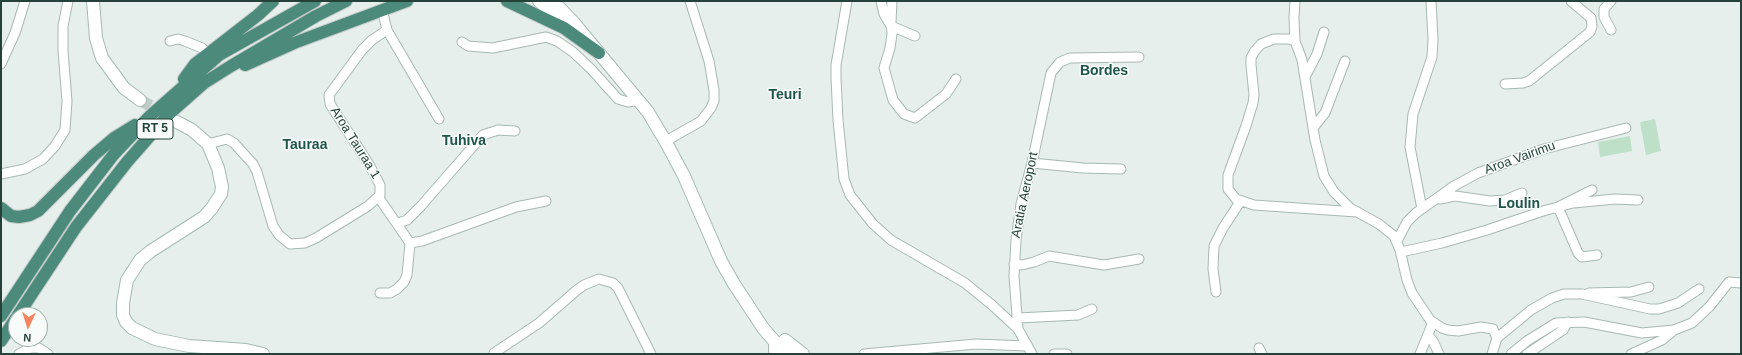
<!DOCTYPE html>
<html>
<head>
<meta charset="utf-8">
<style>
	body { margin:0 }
	#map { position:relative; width:1742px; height:355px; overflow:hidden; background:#e6efeb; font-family:Helvetica,sans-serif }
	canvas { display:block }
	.frame { position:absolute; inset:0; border:2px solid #24423a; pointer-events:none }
	.north { position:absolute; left:8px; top:307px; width:40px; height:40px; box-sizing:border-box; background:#f7fbf9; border:1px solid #a3b1ad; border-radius:50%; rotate:184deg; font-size:11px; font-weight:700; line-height:16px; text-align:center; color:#24423a }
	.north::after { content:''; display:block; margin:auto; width:14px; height:18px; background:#f4845f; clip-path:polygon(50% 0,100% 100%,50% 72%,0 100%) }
</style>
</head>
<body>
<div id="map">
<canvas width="1742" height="355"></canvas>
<div class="frame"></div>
<div class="north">N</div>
</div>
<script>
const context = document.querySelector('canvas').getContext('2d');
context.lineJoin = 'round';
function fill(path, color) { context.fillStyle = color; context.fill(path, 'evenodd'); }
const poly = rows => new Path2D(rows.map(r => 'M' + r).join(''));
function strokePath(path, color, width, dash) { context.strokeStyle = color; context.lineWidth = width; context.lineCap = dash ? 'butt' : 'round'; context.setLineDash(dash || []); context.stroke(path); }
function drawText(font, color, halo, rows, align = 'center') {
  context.font = font + ' Helvetica,sans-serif'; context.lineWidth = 3; context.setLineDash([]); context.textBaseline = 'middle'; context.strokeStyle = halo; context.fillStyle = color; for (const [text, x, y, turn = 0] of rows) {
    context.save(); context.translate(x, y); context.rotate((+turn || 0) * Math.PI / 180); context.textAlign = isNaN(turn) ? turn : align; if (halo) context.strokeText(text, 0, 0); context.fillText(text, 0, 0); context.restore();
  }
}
fill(poly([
	[1655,119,1661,151,1646,155,1640,122],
	[1630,136,1632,151,1600,157,1598,142]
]), '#bfe0c8');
strokePath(poly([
	[140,100,165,114]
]), '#bfccc8', 12, [12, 6]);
const minor = poly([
	[847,1,836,65,836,78,838,120,844,179,850,195,873,224,891,240,965,283,992,305,1018,329],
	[881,1,884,14,891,26,915,36],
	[892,1,891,22,892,34,890,48,884,68,893,100,904,114,915,118,946,94,956,79],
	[1295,1,1294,18,1295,41,1302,60,1315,140,1324,176,1334,192,1350,208,1379,224,1394,236,1400,250,1407,280,1412,293,1430,320,1442,328,1448,330,1458,331,1481,327,1493,329,1497,338,1492,354],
	[1611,1,1604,9,1604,17,1611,30],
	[382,9,387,30,439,119],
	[170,41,178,39,185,41,202,48,209,54],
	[1295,41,1289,39,1274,39,1261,44,1254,52,1251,58,1251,65,1254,95,1253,103,1246,126,1228,175,1228,189,1236,199,1254,205,1357,212],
	[462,42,468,46,493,48,546,37,557,41,573,52,591,69,618,99,628,102,639,100],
	[1,64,15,33,25,1],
	[1305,77,1317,54,1324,32],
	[1505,84,1523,83,1529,81,1590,32,1592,26,1591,18,1571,1],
	[1313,128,1325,113,1345,61],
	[666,141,701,121,711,108,714,101,714,90,709,61,690,1],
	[208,144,227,139,234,143,253,164,257,172,273,226,279,235,290,244,305,243,316,238,368,206,380,195,380,185,370,166,330,104,329,95,362,50,372,40,387,30],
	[1032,163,1083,168,1121,169],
	[1,174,25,169,43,159,55,146,65,130,67,101,63,51,63,26,68,1],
	[1592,190,1558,207,1578,253,1582,257,1597,255],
	[379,198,410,243,407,275,404,282,397,289,390,293,380,293],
	[1440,199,1455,196,1490,201,1505,200,1522,193],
	[1422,209,1410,147,1413,114,1432,57,1433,39,1431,1],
	[398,223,407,220,421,206,483,135,498,130,515,131],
	[1397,241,1407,222,1416,213,1454,186,1478,173,1544,149,1626,128],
	[410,243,422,241,516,207,546,201],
	[1401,252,1442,243,1487,230,1543,211,1573,203,1615,199,1638,200],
	[1014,264,1022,265,1034,262,1049,256,1104,265,1139,259],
	[1216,292,1213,269,1214,246,1223,228,1240,202],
	[1589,293,1631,292,1649,287],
	[1018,318,1078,315,1092,309],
	[1428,335,1433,341,1439,354],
	[1497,338,1531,310,1552,298,1564,294,1582,294,1650,309,1659,309,1678,303,1699,289],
	[1259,348,1262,354],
	[494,353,539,323,577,290,584,285,599,279,613,283,618,288,651,354],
	[19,354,30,348,39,348,48,354],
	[864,354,976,344,1027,346],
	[1032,354,1018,329,1014,276,1016,240,1021,204,1032,163,1051,73,1060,62,1070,58,1139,57],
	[1054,354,1067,354],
	[1420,354,1433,322],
	[1511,354,1527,341,1556,323,1584,322,1642,333,1674,330],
	[1527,354,1563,330,1568,322],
	[1631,354,1662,340,1674,330,1692,323,1710,306,1729,282,1741,283]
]);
const tertiary = poly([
	[775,342,775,354]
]);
const secondary = poly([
	[93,1,96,38,102,58,124,88,140,100],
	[539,1,561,19],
	[553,1,574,23,648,112,667,144,684,176,721,261,734,284,763,328,775,342,790,354],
	[177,122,192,130,208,144,218,168,222,187,221,194,212,208,204,217,151,251,140,260,127,280,123,303,123,315,126,322,132,328,155,339,189,346,246,350,263,354],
	[785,340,803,354]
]);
const trunk = poly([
	[507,1,564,28,599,53],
	[245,65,294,43,407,1],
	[184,79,195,64,258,15,273,1],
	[1,208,11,216,19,217,30,215,38,211,94,155,114,138,135,125],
	[18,315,76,227,127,162,170,113,204,83,231,66,316,16,346,1],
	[1,316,70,211,114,154,150,116,219,55,315,1],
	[1,341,16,318]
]);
strokePath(minor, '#a8b8b2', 11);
strokePath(tertiary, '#a8b8b2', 14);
strokePath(secondary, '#a4bbb3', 14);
strokePath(trunk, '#c2cac8', 14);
strokePath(minor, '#fff', 9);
strokePath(tertiary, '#fff', 12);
strokePath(secondary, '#fff', 12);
strokePath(trunk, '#4c8a7c', 12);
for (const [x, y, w] of [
	[155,129,36]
]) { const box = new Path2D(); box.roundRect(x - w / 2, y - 10, w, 20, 3); context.fillStyle = '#f7fbf9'; context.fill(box); strokePath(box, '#24423a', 1); }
drawText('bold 12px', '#24423a', null, [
	["RT 5",155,129]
]);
drawText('13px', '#24423a', '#f7fbf9', [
	["Aroa Tauraa 1",355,143,58],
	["Aroa Vairimu",1520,158,-20],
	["Aratia Aeroport",1025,195,-78]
]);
drawText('bold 14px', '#1f5548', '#f7fbf9', [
	["Bordes",1104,71],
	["Teuri",785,95],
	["Tuhiva",464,141],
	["Tauraa",305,145],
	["Loulin",1519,204]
]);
</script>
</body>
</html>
